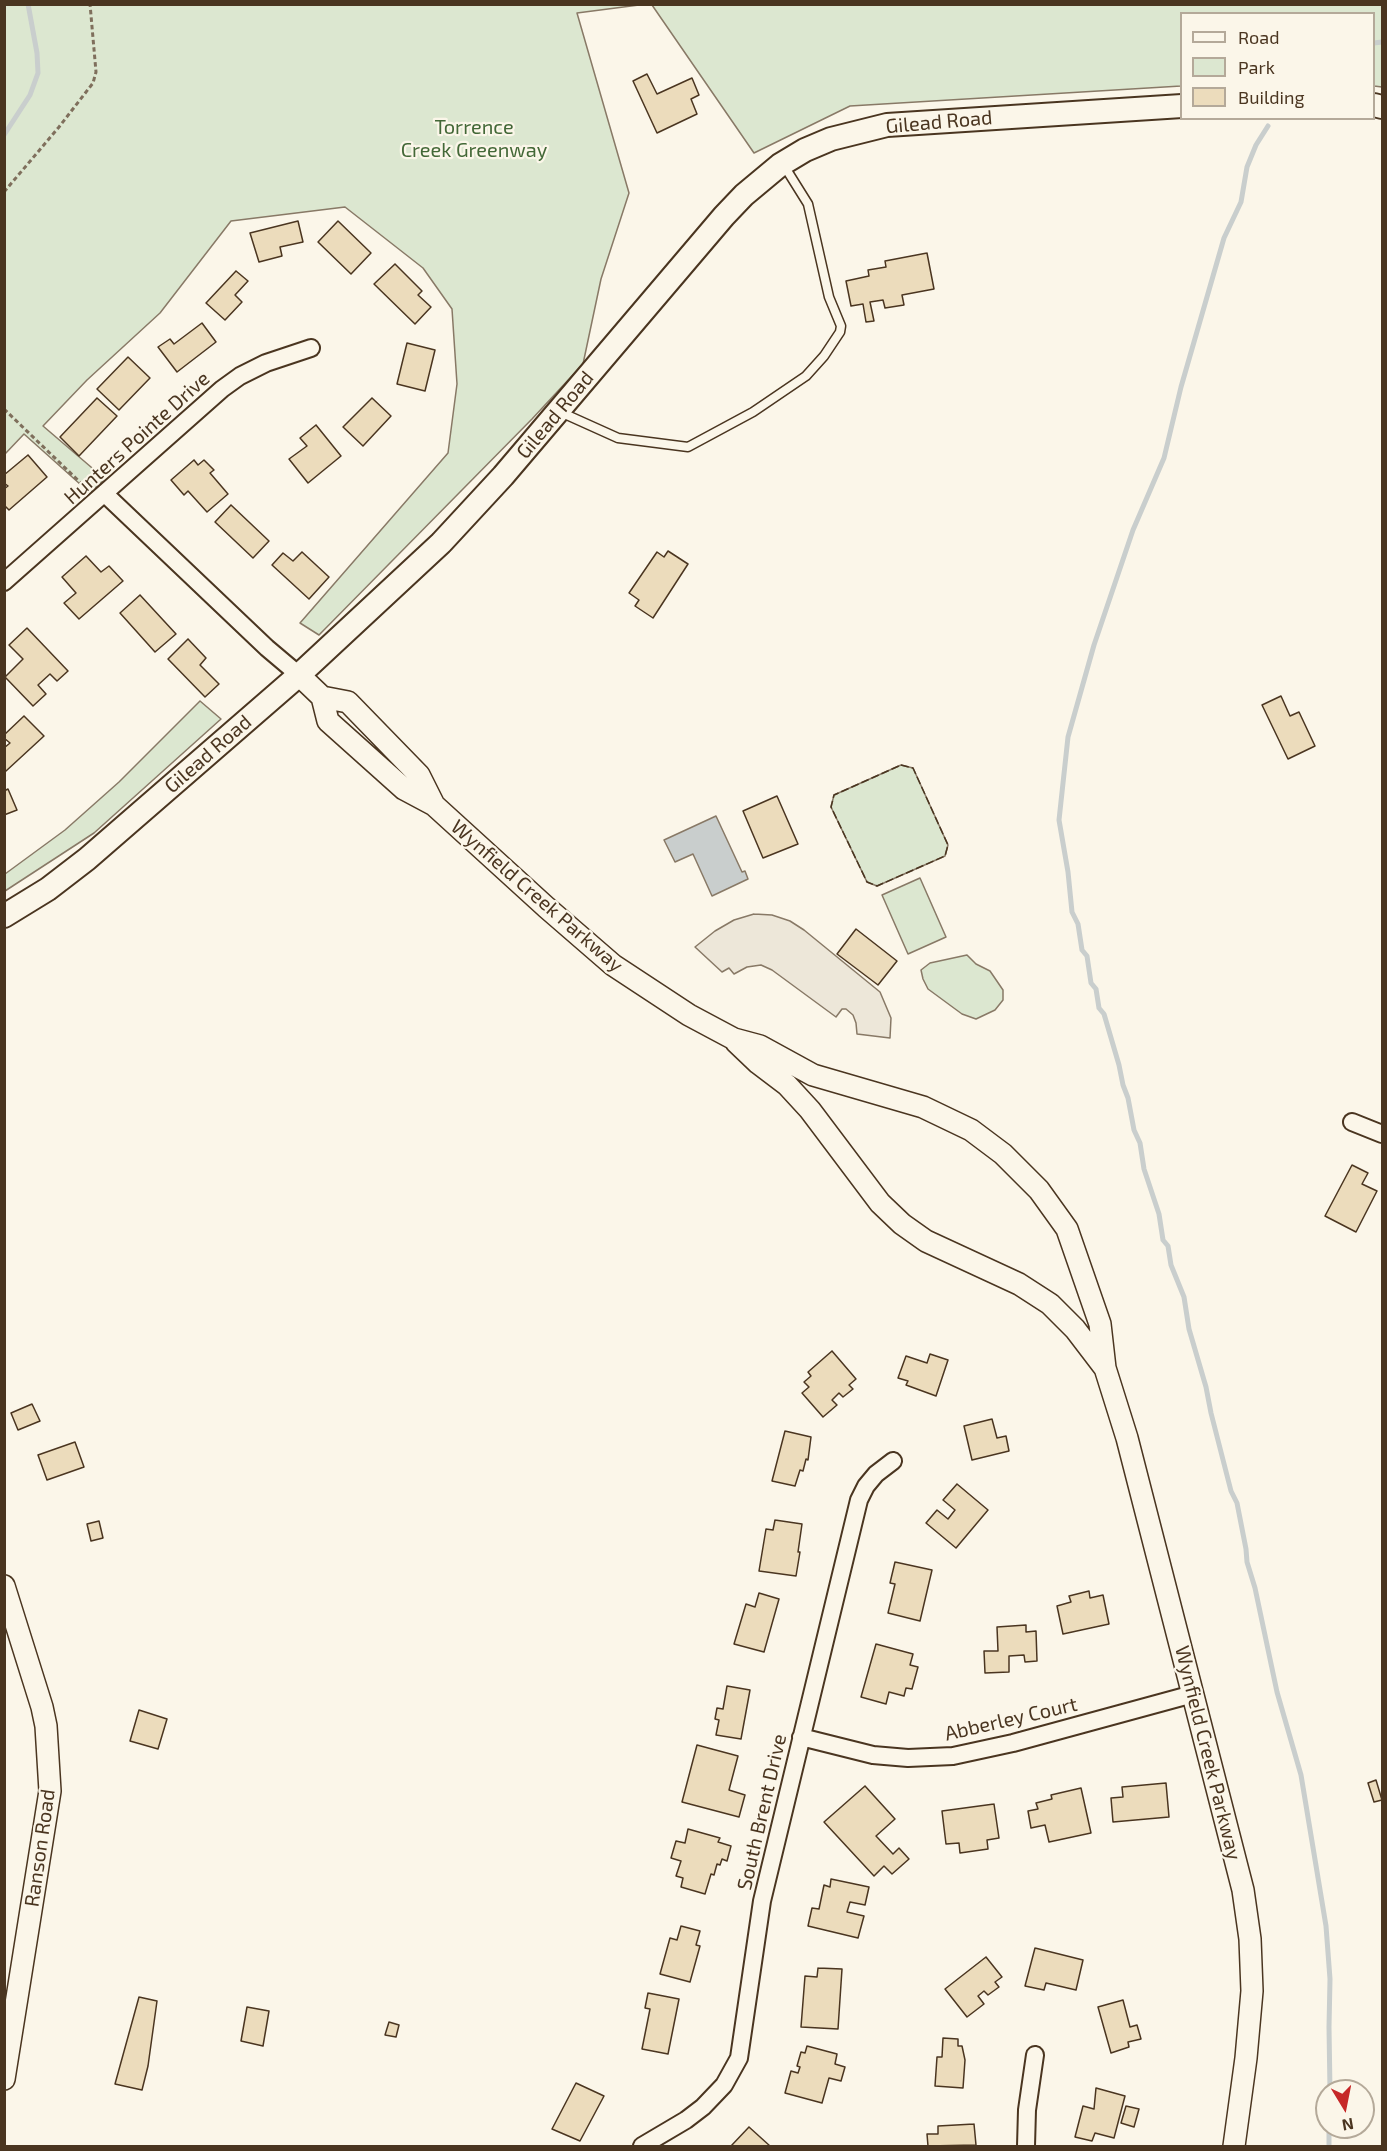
<!DOCTYPE html>
<html>
<head>
<meta charset="utf-8">
<style>
	body { margin:0 }
	#map { position:relative; width:1387px; height:2151px; overflow:hidden; background:#fbf6e9; font-family:"Exo 2",sans-serif }
	canvas { display:block }
	.frame { position:absolute; inset:0; border:6px solid #4a3520; pointer-events:none }
	.legend { position:absolute; left:1180px; top:12px; width:195px; height:108px; box-sizing:border-box; background:#fbf6e9; border:2px solid #b4a999; margin:0; padding:8px 10px; list-style:none; font-size:18px; color:#4a3520 }
	.legend li { display:flex; align-items:center; gap:12px; height:30px }
	.legend b { width:30px; border:2px solid #b4a999 }
	.north { position:absolute; left:1315px; top:2079px; width:60px; height:60px; box-sizing:border-box; background:#fbf6e9; border:2px solid #b4a999; border-radius:50%; rotate:170deg; font-size:16px; font-weight:700; line-height:24px; text-align:center; color:#4a3520 }
	.north::after { content:''; display:block; margin:auto; width:21px; height:27px; background:#c62828; clip-path:polygon(50% 0,100% 100%,50% 72%,0 100%) }
</style>
</head>
<body>
<div id="map">
<canvas width="1387" height="2151"></canvas>
<div class="frame"></div>
<ul class="legend">
<li><b style="height:8px;background:#fbf6e9"></b>Road</li>
<li><b style="height:16px;background:#dce7d0"></b>Park</li>
<li><b style="height:16px;background:#ecdcbc"></b>Building</li>
</ul>
<div class="north">N</div>
</div>
<script>
const context = document.querySelector('canvas').getContext('2d');
context.lineJoin = 'round';
function fill(path, color) { context.fillStyle = color; context.fill(path, 'evenodd'); }
const poly = rows => new Path2D(rows.map(r => 'M' + r).join(''));
function strokePath(path, color, width, dash) { context.strokeStyle = color; context.lineWidth = width; context.lineCap = dash ? 'butt' : 'round'; context.setLineDash(dash || []); context.stroke(path); }
function drawText(font, color, halo, rows, align = 'center') {
  context.font = font + ' "Exo 2",sans-serif'; context.lineWidth = 4.5; context.setLineDash([]); context.textBaseline = 'middle'; context.strokeStyle = halo; context.fillStyle = color; for (const [text, x, y, turn = 0] of rows) {
    context.save(); context.translate(x, y); context.rotate((+turn || 0) * Math.PI / 180); context.textAlign = isNaN(turn) ? turn : align; if (halo) context.strokeText(text, 0, 0); context.fillText(text, 0, 0); context.restore();
  }
}
const green = poly([
	[5,4,639,5,577,13,629,193,601,279,583,364,532,419,319,635,300,623,448,453,457,384,452,309,423,268,345,207,231,221,160,313,87,380,43,426,105,479,90,493,24,434,5,454,5,4],
	[652,5,1382,5,1382,87,1374,86,1374,14,1182,14,1181,86,850,106,754,153,652,5],
	[200,701,221,719,94,833,5,891,5,874,65,830,119,782,200,701],
	[901,765,913,768,948,845,945,856,877,886,867,882,831,807,834,795,901,765],
	[920,878,946,937,908,954,882,895,920,878],
	[967,955,976,964,990,971,1003,990,1003,1000,995,1010,976,1019,962,1014,928,989,923,979,921,970,930,963,967,955]
]);
fill(green, '#dce7d0');
strokePath(green, '#887966', 1.5);
const parking = poly([
	[754,914,772,915,790,921,804,930,880,992,891,1018,890,1038,857,1034,856,1023,853,1015,846,1009,842,1009,836,1017,772,970,761,965,747,967,734,974,729,968,722,972,695,947,715,931,734,920,754,914]
]);
fill(parking, '#ede7d9');
strokePath(parking, '#887966', 1.5);
const water = poly([
	[716,816,742,872,745,871,748,879,712,896,693,854,675,862,664,840,716,816]
]);
fill(water, '#c9cecd');
strokePath(water, '#887966', 1.5);
strokePath(poly([
	[1374,43,1382,42],
	[1268,126,1256,145,1247,167,1241,202,1224,238,1181,387,1164,458,1133,530,1094,645,1068,737,1059,820,1068,872,1072,912,1078,924,1082,950,1087,956,1091,983,1096,989,1099,1008,1104,1014,1119,1065,1123,1085,1128,1098,1134,1130,1140,1143,1144,1169,1159,1214,1163,1240,1168,1246,1171,1265,1184,1297,1189,1329,1206,1387,1211,1413,1231,1491,1237,1503,1246,1549,1247,1562,1255,1588,1277,1692,1301,1775,1326,1926,1330,1979,1329,2027,1330,2091],
	[4,135,30,95,38,73,37,53,28,4],
	[1329,2127,1329,2146]
]), '#c9cecd', 5);
const building = poly([
	[647,74,657,94,692,78,699,95,691,99,697,114,657,133,633,81,647,74],
	[298,221,303,242,280,247,282,256,259,262,250,233,298,221],
	[338,221,371,253,351,274,318,242,338,221],
	[927,253,934,289,902,295,904,305,885,308,883,300,870,302,874,321,866,322,863,304,851,306,846,281,869,276,868,270,886,267,885,261,927,253],
	[395,264,422,291,418,295,431,307,415,324,374,284,395,264],
	[236,271,248,281,235,295,242,302,225,320,206,303,236,271],
	[202,323,216,342,177,372,158,347,170,339,174,344,202,323],
	[407,343,435,350,425,391,397,384,407,343],
	[128,357,150,378,119,410,97,389,128,357],
	[97,398,117,416,79,456,60,437,97,398],
	[372,398,391,416,363,446,343,427,372,398],
	[316,425,341,456,308,483,289,459,307,446,300,438,316,425],
	[28,455,47,477,9,510,4,505,4,489,8,486,4,483,4,475,28,455],
	[194,460,198,465,204,460,214,470,210,473,228,494,207,512,188,491,184,495,171,480,194,460],
	[231,505,269,541,253,558,215,522,231,505],
	[668,551,688,564,653,618,635,606,639,600,629,593,657,552,664,557,668,551],
	[302,552,329,577,309,599,272,565,283,553,293,561,302,552],
	[86,556,101,572,109,566,123,581,79,619,64,603,76,593,62,577,86,556],
	[140,595,176,634,155,652,120,613,140,595],
	[27,628,68,671,57,681,50,674,38,685,46,694,33,706,5,677,23,659,9,645,27,628],
	[188,639,206,658,200,665,219,684,205,697,168,659,188,639],
	[1281,696,1290,716,1299,712,1315,746,1288,759,1262,705,1281,696],
	[24,716,44,736,6,771,4,769,4,748,10,743,4,738,4,735,24,716],
	[8,789,17,810,4,815,4,791,8,789],
	[777,796,798,844,763,858,743,811,777,796],
	[856,929,897,961,878,985,837,954,856,929],
	[1352,1165,1368,1173,1362,1184,1377,1191,1356,1232,1325,1216,1352,1165],
	[832,1351,856,1379,849,1385,853,1389,843,1397,839,1393,832,1400,837,1405,823,1417,802,1393,809,1387,804,1382,811,1376,808,1372,832,1351],
	[930,1354,948,1360,936,1396,906,1385,908,1381,898,1378,906,1356,927,1363,930,1354],
	[32,1404,40,1421,18,1430,11,1413,32,1404],
	[992,1419,997,1438,1006,1436,1009,1451,972,1460,964,1426,992,1419],
	[785,1431,811,1437,808,1460,806,1459,803,1471,800,1470,795,1486,772,1481,785,1431],
	[75,1442,84,1467,47,1480,38,1455,75,1442],
	[957,1484,988,1510,956,1548,926,1523,937,1510,948,1519,955,1510,943,1500,957,1484],
	[775,1520,802,1524,798,1552,800,1552,796,1576,759,1571,766,1529,773,1530,775,1520],
	[99,1521,103,1538,91,1541,87,1524,99,1521],
	[895,1562,932,1570,920,1621,888,1613,895,1584,890,1583,895,1562],
	[1089,1591,1090,1598,1103,1595,1109,1624,1063,1634,1057,1606,1071,1602,1069,1596,1089,1591],
	[759,1593,779,1599,764,1652,734,1644,746,1604,755,1607,759,1593],
	[1026,1625,1026,1632,1036,1631,1037,1661,1025,1662,1024,1655,1009,1656,1009,1672,985,1673,984,1651,998,1651,997,1627,1026,1625],
	[876,1644,913,1654,910,1665,918,1667,912,1689,906,1688,904,1696,889,1692,886,1704,861,1697,876,1644],
	[727,1686,750,1690,741,1739,716,1735,719,1720,715,1719,717,1708,723,1709,727,1686],
	[139,1710,167,1719,158,1749,130,1741,139,1710],
	[697,1745,738,1756,729,1790,745,1795,739,1817,682,1802,697,1745],
	[1376,1780,1382,1800,1374,1802,1368,1783,1376,1780],
	[1166,1783,1169,1817,1113,1822,1111,1798,1123,1797,1122,1787,1166,1783],
	[865,1786,895,1819,876,1836,893,1854,899,1848,909,1859,892,1874,884,1866,874,1876,824,1822,865,1786],
	[1081,1788,1091,1833,1049,1842,1045,1825,1031,1828,1028,1811,1038,1809,1036,1803,1052,1799,1051,1795,1081,1788],
	[994,1804,999,1838,987,1840,988,1849,960,1853,959,1843,946,1844,942,1811,994,1804],
	[688,1829,720,1838,718,1842,731,1846,727,1861,722,1859,720,1865,717,1864,714,1875,711,1874,705,1894,681,1887,683,1878,676,1876,681,1861,671,1858,676,1841,685,1843,688,1829],
	[831,1879,869,1887,865,1905,850,1902,847,1912,864,1916,858,1938,808,1926,812,1908,819,1909,824,1885,830,1887,831,1879],
	[681,1926,700,1931,696,1945,700,1946,690,1982,660,1974,670,1938,677,1940,681,1926],
	[1035,1948,1083,1960,1076,1990,1046,1983,1044,1990,1025,1986,1035,1948],
	[986,1957,1002,1977,995,1982,999,1987,988,1995,984,1991,978,1996,984,2004,967,2017,945,1989,986,1957],
	[818,1968,842,1969,838,2029,801,2027,805,1976,817,1977,818,1968],
	[648,1993,679,1999,668,2054,642,2049,650,2009,645,2008,648,1993],
	[139,1997,157,2001,148,2066,142,2090,115,2084,139,1997],
	[1123,2000,1130,2027,1137,2025,1141,2039,1128,2042,1129,2047,1111,2053,1098,2007,1123,2000],
	[247,2007,269,2011,263,2046,241,2041,247,2007],
	[389,2022,399,2025,396,2037,385,2035,389,2022],
	[943,2038,958,2039,958,2046,962,2046,965,2060,963,2088,935,2086,937,2057,942,2057,943,2038],
	[807,2046,837,2054,835,2064,845,2067,841,2081,829,2078,822,2103,785,2093,791,2071,798,2073,800,2067,797,2066,801,2052,805,2053,807,2046],
	[576,2083,604,2096,580,2141,552,2129,576,2083],
	[1096,2088,1125,2096,1114,2138,1095,2133,1092,2141,1075,2137,1083,2106,1094,2109,1096,2088],
	[1126,2106,1139,2109,1134,2127,1121,2123,1126,2106],
	[974,2124,976,2145,928,2146,927,2134,938,2134,938,2126,974,2124],
	[749,2127,770,2146,731,2146,749,2127]
]);
fill(building, '#ecdcbc');
strokePath(building, '#4a3520', 1.5);
const service = poly([
	[558,411,618,438,688,447,753,412,806,376,824,356,840,332,841,326,829,297,808,204,783,164]
]);
const minor = poly([
	[105,494,267,648,299,675],
	[4,582,222,389,240,376,266,363,311,348],
	[1352,1122,1382,1134],
	[801,1737,873,1755,908,1758,953,1756,1013,1743,1193,1694],
	[642,2146,686,2120,703,2107,724,2085,739,2058,762,1901,859,1500,866,1486,876,1474,893,1461],
	[1026,2146,1027,2110,1035,2055]
]);
const tertiary = poly([
	[299,675,322,697,348,702,419,775,434,805],
	[322,697,328,721,404,789,434,805,546,907,613,965,689,1015,734,1039,760,1046,813,1075,923,1107,971,1130,1003,1154,1039,1190,1067,1229,1100,1324,1105,1368,1127,1438,1243,1890,1250,1939,1252,1991,1246,2058,1234,2146],
	[736,1042,758,1063,787,1085,810,1110,880,1203,902,1224,926,1241,1019,1284,1050,1304,1075,1329,1104,1367],
	[4,1586,42,1707,46,1726,50,1791,4,2079]
]);
const secondary = poly([
	[1374,105,1382,107],
	[4,916,48,889,87,859,299,675,441,543,503,476,724,216,744,195,780,165,805,150,831,139,887,125,1182,106]
]);
strokePath(service, '#4a3520', 11);
strokePath(minor, '#4a3520', 20);
strokePath(tertiary, '#4a3520', 24);
strokePath(secondary, '#4a3520', 26);
strokePath(poly([
	[4,192,59,127,93,83,96,72,90,4],
	[4,409,85,487]
]), '#7f6f5c', 3, [4.5, 3]);
strokePath(service, '#fbf6e9', 8);
strokePath(minor, '#fbf6e9', 16);
strokePath(tertiary, '#fbf6e9', 21);
strokePath(secondary, '#fbf6e9', 22);
strokePath(poly([
	[901,765,913,768,948,845,945,856,877,886,867,882,831,807,834,795,901,765]
]), '#4a3520', 1.5, [8, 3]);
drawText('20px', '#4a3520', '#fbf6e9', [
	["Gilead Road",939,122,-5],
	["Gilead Road",555,415,-50],
	["Hunters Pointe Drive",137,438,-42],
	["Gilead Road",208,754,-41],
	["Wynfield Creek Parkway",537,896,41],
	["Abberley Court",1011,1719,-13],
	["Wynfield Creek Parkway",1208,1753,76],
	["South Brent Drive",762,1812,-77],
	["Ranson Road",40,1848,-82]
]);
drawText('20px', '#436837', '#fbf6e9', [
	["Torrence",474,127],
	["Creek Greenway",474,150]
]);
</script>
</body>
</html>
